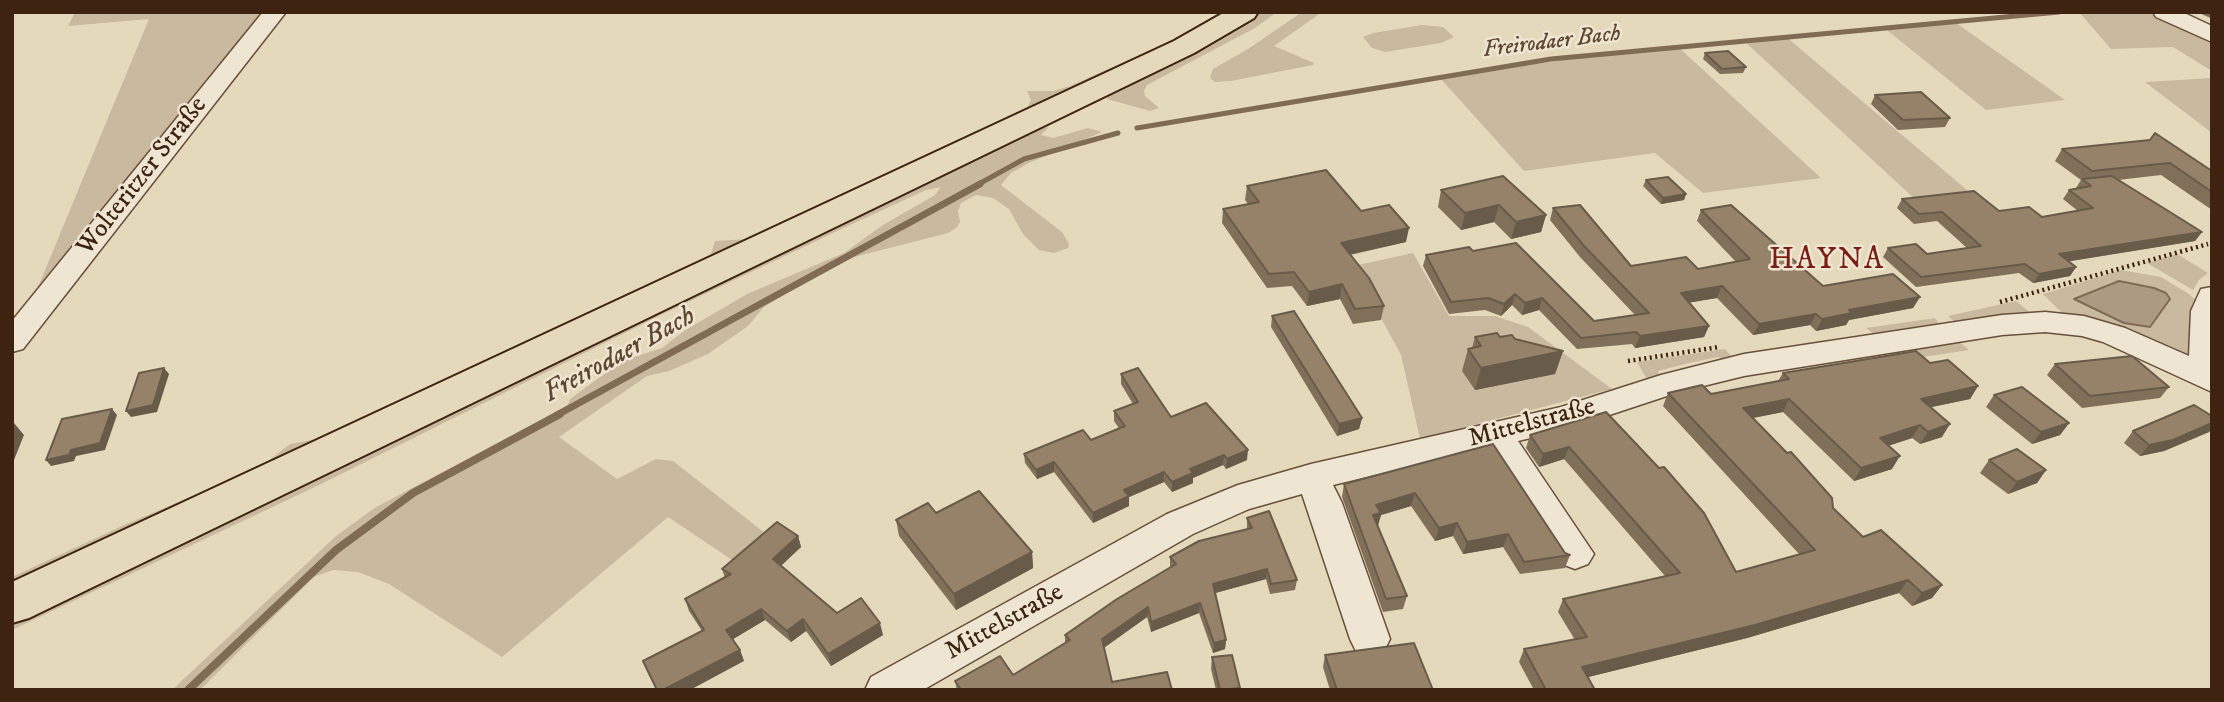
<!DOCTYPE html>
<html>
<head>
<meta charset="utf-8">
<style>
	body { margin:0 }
	#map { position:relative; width:2224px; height:702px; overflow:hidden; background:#e5d9bc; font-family:"IM FELL DW Pica",serif }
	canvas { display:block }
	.frame { position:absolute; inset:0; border:14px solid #3e2310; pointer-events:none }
</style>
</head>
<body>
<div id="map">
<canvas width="2224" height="702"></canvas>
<div class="frame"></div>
</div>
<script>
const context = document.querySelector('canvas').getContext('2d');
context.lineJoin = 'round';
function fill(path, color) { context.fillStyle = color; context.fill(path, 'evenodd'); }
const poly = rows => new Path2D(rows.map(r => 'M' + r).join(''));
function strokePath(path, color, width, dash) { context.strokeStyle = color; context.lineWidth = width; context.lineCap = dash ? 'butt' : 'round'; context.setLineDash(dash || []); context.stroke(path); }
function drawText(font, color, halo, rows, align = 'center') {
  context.font = font + ' "IM FELL DW Pica",serif'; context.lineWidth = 5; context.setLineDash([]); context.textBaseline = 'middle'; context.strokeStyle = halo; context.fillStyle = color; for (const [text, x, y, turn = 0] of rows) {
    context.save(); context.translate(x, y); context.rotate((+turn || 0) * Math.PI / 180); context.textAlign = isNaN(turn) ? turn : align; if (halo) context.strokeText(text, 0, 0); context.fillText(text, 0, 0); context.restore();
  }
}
fill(poly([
	[75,12,268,12,31,304,149,19,68,26],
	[1226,12,1236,12,12,593,12,577,124,525,259,468,290,444,328,437,699,266,711,254,715,241,750,239,1025,112,1031,100,1027,91,1053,91,1070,86,1172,41],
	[1256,12,1277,12,1255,28,1147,85,1144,91,1145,96,1159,108,1150,111,1107,99,1110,91],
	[1302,12,1322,12,1274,46,1314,63,1313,65,1231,81,1215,82,1210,78,1213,69,1248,49],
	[2079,12,2157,12,2212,39,2212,71,2173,47,2111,49],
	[1952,20,2065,100,1986,110,1882,26],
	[1422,25,1443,27,1454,37,1441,43,1385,52,1372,48,1363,37,1373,33],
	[1784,35,1973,195,1918,202,1742,39],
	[1676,45,1821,178,1703,193,1655,153,1524,171,1439,77],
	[2212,78,2212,133,2145,82],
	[1049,127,1041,135,1053,138,1088,128,1102,132,1029,163,1011,173,1001,185,1062,232,1069,244,1068,248,1054,253,1039,250,1023,234,1009,209,993,198,976,195,961,203,958,211,960,222,957,227,948,233,854,257,805,282,764,307,748,326,708,354,669,371,647,376,559,437,617,479,656,459,673,461,770,537,735,562,668,517,502,657,389,584,358,572,333,570,314,577,200,690,172,690,336,536,376,507,553,414,568,405,570,399,607,372,628,359,662,348,684,331,747,294,844,253,883,225,935,195,941,187,926,190,850,225,667,312,317,486,12,630,12,616,1024,130],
	[1413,253,1449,316,1495,316,1528,327,1612,389,1420,439,1401,355,1367,292,1349,267],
	[2177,254,2208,273,2199,280,2193,290,2147,263],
	[2121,270,2161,277,2189,294,2200,304,2191,358,2071,316,2062,313,2043,294],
	[2016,301,2033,315,1956,323,1948,316],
	[1935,318,1942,328,1875,335,1866,328],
	[1943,340,1958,341,1969,350,1897,361,1889,352,1895,348,1905,352,1944,345],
	[1725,349,1732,357,1725,361,1718,357,1689,363,1658,371,1659,378,1648,381,1637,362]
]), '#c9ba9f');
const water = poly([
	[2119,281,2154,288,2166,293,2170,299,2150,327,2124,323,2074,299,2119,281]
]);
fill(water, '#ac9b82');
strokePath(water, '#806b54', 2);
strokePath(poly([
	[2203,12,2212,16],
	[1137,128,1551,59,2059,12],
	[977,185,1024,159,1118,133]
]), '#806b54', 5);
strokePath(poly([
	[557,415,980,184]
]), '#806b54', 7);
strokePath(poly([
	[188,690,336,550,413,493,560,414]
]), '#806b54', 8);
const minor = poly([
	[263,12,286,12,23,349,12,352,12,321,263,12],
	[2153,12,2182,12,2212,26,2212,42,2156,17,2153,12],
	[2212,287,2212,392,2103,342,2082,336,2045,332,2002,335,1744,376,1679,392,1564,430,1518,441,1594,554,1588,564,1575,569,1562,564,1487,448,1333,485,1342,503,1390,639,1384,651,1370,656,1356,651,1350,639,1302,494,1249,509,1193,534,923,690,865,690,871,677,1167,514,1238,485,1311,464,1561,407,1661,375,1744,354,2002,315,2045,312,2084,316,2125,328,2189,356,2191,311,2201,289,2212,287]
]);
const major = poly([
	[1225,12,1258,12,1254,18,1194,53,29,618,12,623,12,582,1174,41,1225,12]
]);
strokePath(minor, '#68503b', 3);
strokePath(major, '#3e2310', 4);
strokePath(poly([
	[2000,302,2208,244],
	[1628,361,1719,347]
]), '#3e2310', 4.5, [2, 3.5]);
fill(minor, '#eee6d3');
fill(major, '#e5d9bc');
fill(poly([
	[1705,53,1746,67,1743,73,1720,74,1703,59],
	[1875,95,1950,118,1945,127,1898,130,1871,104],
	[2150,140,2212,171,2212,210,2161,175,2118,180,2202,232,2195,241,2068,261,2076,267,2070,276,2033,283,2019,273,1916,287,1883,257,1888,248,1927,254,1967,248,1937,221,1914,224,1897,208,1902,199,2042,217,2078,211,2063,199,2069,190,2076,188,2081,180,2055,161,2062,149],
	[1646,180,1686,194,1684,200,1661,204,1643,186],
	[1247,186,1361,211,1406,242,1350,255,1384,306,1381,320,1353,324,1340,299,1307,306,1292,286,1267,288,1222,223,1223,209,1248,204,1245,200],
	[1441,190,1546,215,1541,232,1511,239,1494,222,1461,230,1438,207],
	[1553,208,1631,266,1698,269,1736,262,1697,221,1701,210,1823,286,1920,297,1913,308,1849,320,1846,325,1816,331,1810,325,1753,335,1717,298,1689,302,1709,326,1704,337,1635,348,1632,344,1577,349,1539,310,1522,315,1512,305,1501,316,1485,310,1449,314,1423,266,1426,255,1473,251,1594,321,1635,315,1580,257,1550,220],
	[1272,316,1362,418,1359,429,1337,436,1271,327],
	[1475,337,1500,337,1515,339,1563,351,1555,374,1475,390,1462,371,1468,349,1472,348],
	[1930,363,1978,386,1970,399,1931,407,1942,437,1920,444,1912,438,1888,446,1892,469,1854,481,1783,412,1753,418,1833,508,1863,537,1942,585,1932,598,1912,606,1899,593,1747,638,1588,677,1595,690,1534,690,1519,662,1524,649,1575,640,1558,612,1563,599,1665,576,1564,459,1539,467,1526,448,1530,435,1606,412,1736,572,1799,554,1663,406,1668,393,1711,394,1778,381,1783,373],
	[2055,364,2169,387,2160,398,2082,408,2047,375],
	[1121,374,1171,417,1247,460,1226,469,1223,465,1193,478,1193,483,1172,492,1164,482,1129,497,1129,506,1093,523,1054,472,1037,479,1025,463,1024,454,1091,440,1119,428,1114,421,1114,411,1133,404,1121,384],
	[1994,395,2069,423,2060,435,2032,444,1986,407],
	[2212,416,2212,428,2209,432,2164,451,2140,456,2124,443,2133,431],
	[1493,444,1565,553,1570,555,1565,568,1520,574,1503,547,1463,554,1453,536,1435,541,1411,506,1381,515,1377,526,1407,596,1403,609,1383,612,1342,497,1344,484],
	[1989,460,2046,470,2037,483,2008,494,1980,473],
	[936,513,1032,552,1033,568,956,610,899,536,896,520],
	[1247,518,1297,580,1295,590,1270,594,1266,579,1215,593,1226,640,1225,649,1213,653,1199,613,1151,632,1147,617,1104,648,1112,682,1172,690,957,690,955,681,1013,675,1065,643,1065,635,1170,568,1170,557,1247,529],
	[798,536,801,547,781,566,837,613,883,635,831,666,806,631,791,642,765,620,733,639,740,650,744,661,702,631,689,611,685,599,725,578,722,569],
	[1325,655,1433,690,1330,690,1323,667],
	[1212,657,1240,688,1239,690,1216,690,1211,669]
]), '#80705a');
fill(poly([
	[1686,194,1684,200,1661,204,1663,198],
	[1499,205,1494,222,1461,230,1465,213],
	[1546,215,1541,232,1511,239,1516,222],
	[1409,228,1406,242,1338,257,1341,243],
	[2202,232,2195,241,2053,264,2059,254],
	[2076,267,2070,276,2033,283,2039,274],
	[1342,284,1340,299,1307,306,1309,292],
	[1722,286,1717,298,1676,305,1681,293],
	[1515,294,1512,305,1501,316,1504,304],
	[1920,297,1913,308,1849,320,1846,325,1816,331,1822,319,1849,310],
	[1542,298,1539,310,1522,315,1525,303],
	[1816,314,1810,325,1753,335,1759,324],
	[1709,326,1704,337,1635,348,1640,336],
	[1563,351,1555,374,1475,390,1481,368],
	[164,368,169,374,157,412,131,417,126,411],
	[1978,386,1970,399,1913,411,1921,399],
	[1789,399,1783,412,1737,421,1743,408],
	[112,409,117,415,105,450,76,456,74,461,51,466,46,460],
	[1362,418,1359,429,1337,436,1339,424],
	[14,423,24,435,12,465,12,427],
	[2069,423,2060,435,2032,444,2041,432],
	[2212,423,2212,428,2209,432,2164,451,2140,456,2149,445],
	[1950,424,1942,437,1920,444,1928,432],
	[1920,425,1912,438,1872,451,1880,438],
	[1569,447,1564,459,1539,467,1543,454],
	[1248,450,1247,460,1226,469,1227,459],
	[1224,455,1223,465,1193,478,1193,483,1172,492,1172,482,1190,469],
	[1900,456,1892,469,1854,481,1861,468],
	[1054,462,1054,472,1037,479,1036,470],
	[2046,470,2037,483,2008,494,2017,482],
	[1164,472,1164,482,1129,497,1129,506,1093,523,1093,513,1124,490],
	[1415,493,1411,506,1381,515,1378,526,1370,528,1376,505],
	[1457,523,1453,536,1435,541,1439,528],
	[1508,534,1503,547,1463,554,1467,542],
	[798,536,801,547,776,570,773,559],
	[1032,552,1033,568,956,610,954,594],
	[1267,569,1266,579,1212,594,1213,584],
	[1908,580,1899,593,1747,638,1576,680,1582,667],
	[1942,585,1932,598,1912,606,1922,593],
	[1200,603,1199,613,1151,632,1151,622],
	[1148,607,1147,617,1102,649,1102,639],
	[761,609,765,620,730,641,726,630],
	[803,619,806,631,791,642,787,631],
	[880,623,883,635,831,666,828,654],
	[1226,640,1225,649,1213,653,1214,643],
	[740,650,744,661,690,690,663,690]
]), '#685b4a');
const building = poly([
	[1728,51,1746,67,1722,69,1705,53,1728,51],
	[1921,92,1950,118,1903,120,1875,95,1921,92],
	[2155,133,2212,171,2212,192,2170,163,2092,171,2062,149,2150,140,2155,133],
	[1326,170,1361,211,1389,205,1409,228,1341,243,1369,278,1384,306,1355,309,1342,284,1309,292,1294,272,1269,274,1223,209,1259,202,1247,186,1326,170],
	[1503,176,1546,215,1516,222,1499,205,1465,213,1441,190,1503,176],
	[2112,176,2202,232,2059,254,2076,267,2039,274,2025,264,1921,277,1888,248,1916,244,1927,254,1981,246,1942,212,1919,214,1902,199,1974,191,1999,211,2029,207,2042,217,2093,208,2069,190,2091,186,2082,179,2112,176],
	[1668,177,1686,194,1663,198,1646,180,1668,177],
	[1580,205,1631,266,1686,257,1698,269,1750,259,1701,210,1731,205,1823,286,1893,274,1920,297,1849,310,1852,313,1822,319,1816,314,1759,324,1722,286,1681,293,1709,326,1640,336,1636,332,1581,338,1542,298,1525,303,1515,294,1504,304,1488,298,1451,302,1426,255,1469,247,1473,251,1516,243,1594,321,1649,313,1584,246,1553,208,1580,205],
	[1294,311,1362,418,1339,424,1272,316,1294,311],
	[1497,333,1500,337,1512,335,1515,339,1563,351,1481,368,1468,349,1481,346,1475,337,1497,333],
	[1916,351,1930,363,1948,360,1978,386,1921,399,1950,424,1928,432,1920,425,1880,438,1900,456,1861,468,1789,399,1743,408,1787,453,1791,452,1832,498,1833,508,1863,537,1881,530,1942,585,1922,593,1908,580,1755,625,1582,667,1595,690,1546,690,1524,649,1587,637,1563,599,1680,573,1569,447,1543,454,1530,435,1606,412,1659,468,1664,467,1704,513,1736,572,1815,550,1668,393,1702,385,1711,394,1789,379,1783,373,1916,351],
	[2132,356,2169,387,2090,396,2055,364,2132,356],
	[164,368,153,405,126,411,139,373,164,368],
	[1138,368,1171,417,1206,403,1248,450,1227,459,1224,455,1190,469,1193,473,1172,482,1164,472,1124,490,1129,496,1093,513,1054,462,1036,470,1024,454,1083,430,1091,440,1125,426,1114,411,1138,402,1121,374,1138,368],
	[2022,387,2069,423,2041,432,1994,395,2022,387],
	[2194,405,2212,416,2212,423,2173,440,2149,445,2133,431,2194,405],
	[112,409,100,443,71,450,69,455,46,460,62,419,112,409],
	[1493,444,1565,553,1570,555,1524,562,1508,534,1467,542,1457,523,1439,528,1415,493,1376,505,1381,513,1373,515,1407,596,1386,599,1344,484,1493,444],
	[2017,449,2046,470,2017,482,1989,460,2017,449],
	[979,491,1032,552,954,594,896,520,928,503,936,513,979,491],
	[1269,511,1297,580,1271,584,1267,569,1213,584,1226,640,1214,643,1200,603,1151,622,1148,607,1102,639,1112,682,1167,672,1172,690,961,690,955,681,1000,656,1013,675,1070,640,1065,635,1117,599,1176,564,1170,557,1199,541,1252,528,1247,518,1269,511],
	[777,522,798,536,773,559,837,613,861,598,880,623,828,654,803,619,787,631,761,609,726,630,740,650,663,690,657,690,643,661,704,630,685,599,731,574,722,569,777,522],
	[1414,643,1433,690,1337,690,1325,655,1414,643],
	[1232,655,1240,688,1220,690,1212,657,1232,655]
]);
fill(building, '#958269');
strokePath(building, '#685b4a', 2);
drawText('italic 23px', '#5f4732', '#eee6d3', [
	["Freirodaer Bach",1552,43,-7]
]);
drawText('26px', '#3e2310', '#eee6d3', [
	["Wolteritzer Straße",143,177,-52],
	["Mittelstraße",1532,424,-15],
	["Mittelstraße",1005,623,-29]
]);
drawText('italic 28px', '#5f4732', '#eee6d3', [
	["Freirodaer Bach",620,356,-29]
]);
context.letterSpacing = '2px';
drawText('30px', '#7a1f14', '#eee6d3', [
	["HAYNA",1827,262]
]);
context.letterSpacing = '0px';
</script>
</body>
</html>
